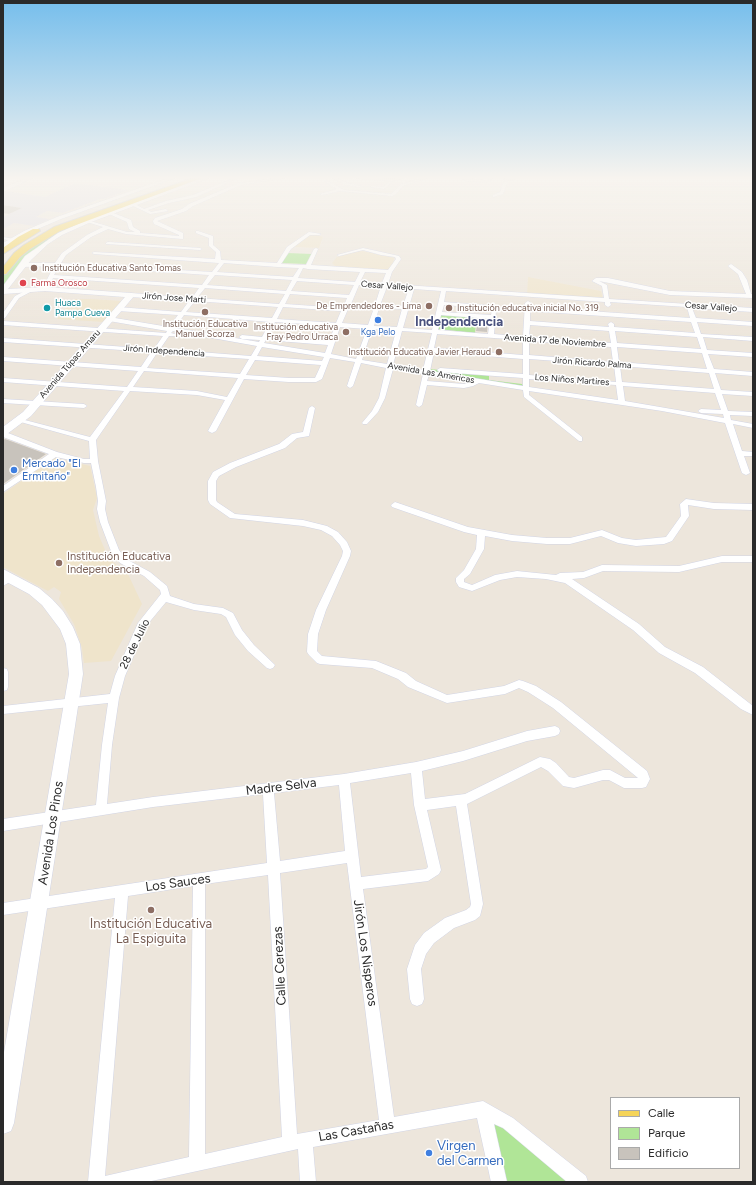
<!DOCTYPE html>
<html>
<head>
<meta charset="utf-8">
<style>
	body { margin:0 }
	#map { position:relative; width:756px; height:1185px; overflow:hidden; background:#ede6dc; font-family:Figtree,sans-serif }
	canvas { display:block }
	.frame { position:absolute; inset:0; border:4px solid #2a2a2a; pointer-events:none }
	.legend { position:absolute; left:610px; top:1097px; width:130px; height:72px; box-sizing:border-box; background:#fff; border:1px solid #aaa; margin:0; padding:5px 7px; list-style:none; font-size:12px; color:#2a2a2a }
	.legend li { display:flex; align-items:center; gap:8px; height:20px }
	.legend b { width:20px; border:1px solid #aaa }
</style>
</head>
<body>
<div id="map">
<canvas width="756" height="1185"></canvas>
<div class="frame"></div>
<ul class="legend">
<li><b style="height:5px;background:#f5d459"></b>Calle</li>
<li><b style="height:11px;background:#b0e597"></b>Parque</li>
<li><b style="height:11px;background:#c8c3bc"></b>Edificio</li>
</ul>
</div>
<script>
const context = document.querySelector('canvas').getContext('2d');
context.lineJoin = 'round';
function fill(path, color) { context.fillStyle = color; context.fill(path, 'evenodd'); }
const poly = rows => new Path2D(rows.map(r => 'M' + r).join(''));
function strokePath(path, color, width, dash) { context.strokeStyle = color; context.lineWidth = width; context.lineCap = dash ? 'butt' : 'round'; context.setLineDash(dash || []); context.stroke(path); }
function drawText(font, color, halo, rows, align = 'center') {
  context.font = font + ' Figtree,sans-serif'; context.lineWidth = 3; context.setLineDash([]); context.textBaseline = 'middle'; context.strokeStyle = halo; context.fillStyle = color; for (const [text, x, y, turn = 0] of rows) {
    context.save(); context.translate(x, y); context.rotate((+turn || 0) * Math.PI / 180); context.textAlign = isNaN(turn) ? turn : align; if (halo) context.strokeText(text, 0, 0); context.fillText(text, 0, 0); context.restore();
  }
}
fill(poly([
	[75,183,129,190,104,199,100,199,63,213,47,211,36,217,49,219,48,220,34,226,14,223,3,229,3,217,21,208,3,205,3,192,6,191,45,197]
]), '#dfdde5');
fill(poly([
	[310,233,323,237,319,248,295,247,298,242],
	[357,250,392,257,394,258,393,265,389,270,386,270,335,266,332,263,337,257],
	[528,277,601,291,603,299,527,294],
	[73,299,91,299,122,301,104,322,57,319],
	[54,458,90,466,97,498,93,510,99,536,109,559,128,574,142,604,111,661,84,663,82,648,74,624,59,599,61,592,54,587,48,591,3,567,3,494]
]), '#efe4cb');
fill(poly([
	[202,178,204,178,89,221,46,243,3,289,3,273,17,256,45,236],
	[287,253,312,254,306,264,282,263],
	[445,314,477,316,475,333,438,329,441,315],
	[428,369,489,374,489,380,522,384,523,386,427,371],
	[489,1118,497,1121,570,1182,504,1182]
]), '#b0e597');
fill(poly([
	[3,205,22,208,9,214,3,213],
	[478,320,488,320,487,332,476,331],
	[5,439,46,454,3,484,3,440]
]), '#c8c3bc');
const street = poly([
	[236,177,240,177,196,197,169,203,148,210,151,212,166,209,168,211,150,214,131,205,135,204,144,209,166,201,193,195,236,177],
	[284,177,291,177,241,185,193,206,186,211,157,221,183,233,183,239,126,234,108,229,91,237,66,255,61,263,212,272,219,263,94,254,92,253,94,252,215,259,216,252,209,246,209,238,196,233,196,231,198,231,213,236,213,245,220,251,221,260,277,263,287,247,309,232,321,234,319,235,310,235,291,249,281,264,306,265,314,249,316,248,318,249,311,265,388,270,396,259,395,257,381,255,363,250,339,256,337,255,363,248,399,256,401,259,392,272,388,284,604,298,602,286,592,281,596,278,608,278,670,291,746,294,738,274,728,266,731,264,742,272,747,280,751,294,753,294,753,298,670,295,599,281,607,285,609,299,753,308,753,312,692,308,696,318,753,322,753,326,697,322,701,334,753,337,753,341,703,337,707,350,753,353,753,357,708,354,714,369,753,372,753,376,715,373,721,390,753,392,753,396,722,394,728,411,753,412,753,416,730,415,731,420,753,424,753,428,733,424,742,451,753,452,753,456,744,456,750,473,746,475,742,473,725,423,662,411,529,391,529,395,582,437,582,441,579,441,524,397,523,390,479,383,473,386,464,388,427,385,422,405,419,407,416,405,423,374,393,369,385,398,378,412,367,424,363,424,362,423,372,411,379,398,386,368,361,363,353,386,350,388,347,386,355,362,330,358,322,379,316,382,289,382,244,379,216,431,212,433,208,431,225,400,197,395,130,391,96,440,98,461,106,501,105,509,108,522,119,550,126,559,150,572,167,586,170,596,194,604,223,608,233,613,242,630,254,645,275,665,273,668,270,669,267,668,248,651,235,635,226,617,221,614,194,610,166,602,147,625,125,676,119,698,112,745,107,804,153,797,344,774,416,762,463,751,527,731,555,726,559,728,560,731,559,734,555,736,527,741,463,761,422,771,425,799,465,794,540,757,550,759,556,763,569,777,574,778,603,770,610,770,625,778,638,778,553,708,528,692,519,688,505,694,447,703,408,687,398,679,372,668,320,664,317,663,309,655,307,652,308,634,316,610,342,556,343,551,340,545,332,536,321,530,303,526,230,518,210,504,208,500,208,481,213,472,230,463,279,444,292,434,303,432,309,408,312,406,315,408,309,436,297,438,285,448,236,467,219,476,216,481,216,500,217,502,235,514,303,520,327,526,338,532,347,542,351,551,350,556,326,610,318,634,317,651,322,656,376,661,406,673,416,681,447,695,504,686,519,680,523,681,536,686,561,702,647,771,650,779,646,787,642,788,624,788,609,780,603,780,574,788,563,786,548,771,541,767,467,804,483,904,480,916,475,920,454,928,434,943,426,954,421,969,424,999,422,1004,417,1006,412,1004,410,999,407,969,415,945,424,933,445,918,466,910,470,907,471,904,456,806,427,810,441,870,439,874,428,881,363,889,394,1117,483,1101,513,1118,586,1176,588,1182,567,1182,503,1128,494,1124,507,1182,491,1182,477,1118,313,1147,316,1182,300,1182,298,1149,147,1182,88,1182,115,898,3,915,3,903,267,863,263,794,153,807,3,831,3,819,96,805,102,745,108,703,3,714,3,706,110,694,115,676,138,623,161,594,160,590,144,576,120,563,111,551,100,522,97,509,98,501,96,487,91,463,84,463,56,457,3,492,3,486,49,454,3,437,3,433,8,433,57,452,84,459,90,459,89,441,17,421,17,419,21,419,90,437,124,391,3,382,3,378,127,387,138,371,3,361,3,357,141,367,151,352,3,342,3,338,154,349,163,336,3,325,3,321,166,333,167,331,109,321,106,319,109,317,169,327,178,315,118,311,115,309,118,307,181,312,189,301,131,297,128,295,131,293,192,298,199,288,53,278,48,289,45,291,42,289,54,266,22,267,19,265,22,263,55,263,62,253,87,235,103,227,87,222,87,220,127,232,135,232,129,229,127,222,109,214,111,212,131,220,133,227,140,231,140,233,179,236,179,235,154,224,153,221,155,218,182,209,189,204,239,183,284,177],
	[224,263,278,267,299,268,293,277,217,272,224,263],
	[59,266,87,267,209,275,202,285,54,275,59,266],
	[303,268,308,269,360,272,355,282,298,278,303,268],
	[365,272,386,273,382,283,360,282,365,272],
	[215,275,292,280,286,291,207,285,215,275],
	[297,281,354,285,349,295,291,291,297,281],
	[359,285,381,286,375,305,351,304,359,285],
	[387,287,409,288,403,306,380,305,387,287],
	[205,288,285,294,279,304,197,298,205,288],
	[414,289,441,291,432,330,403,328,414,289],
	[446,291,605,302,605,305,608,307,611,305,610,302,687,307,690,318,531,307,531,303,528,301,525,303,523,337,494,334,496,311,492,311,491,315,442,312,444,305,495,309,498,307,497,306,444,302,446,291],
	[290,294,347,298,343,308,285,304,290,294],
	[195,301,278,307,272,318,186,312,195,301],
	[283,307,341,311,336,323,277,319,283,307],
	[349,307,374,308,368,325,342,323,349,307],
	[379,308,402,309,397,327,374,326,379,308],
	[530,311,691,322,695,333,614,327,614,324,611,322,608,324,609,327,530,321,530,311],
	[184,315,270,322,262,337,242,335,239,337,242,339,260,340,259,342,175,328,184,315],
	[441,315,490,319,488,334,438,330,441,315],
	[275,322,335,326,329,341,268,337,275,322],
	[530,325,609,331,611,343,529,337,530,325],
	[340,327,367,329,356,359,331,354,340,327],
	[372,329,396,331,387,364,362,360,372,329],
	[173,331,257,346,251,356,160,349,169,336,175,336,175,334,171,333,173,331],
	[402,331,432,333,423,370,393,365,402,331],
	[615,331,697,337,701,349,617,343,615,331],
	[437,334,523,340,523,355,434,348,437,334],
	[266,340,328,345,325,353,264,343,266,340],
	[529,341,611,347,613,362,529,355,529,341],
	[262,347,324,357,322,361,257,356,262,347],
	[617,347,702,353,707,369,619,362,617,347],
	[434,352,523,359,523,374,440,368,437,370,440,372,523,378,523,386,430,371,434,352],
	[157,353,249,359,240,374,147,368,157,353],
	[529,359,614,365,616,382,529,375,529,359],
	[255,360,321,365,315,378,289,378,246,375,255,360],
	[620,366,709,373,714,389,622,382,620,366],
	[144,371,238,378,227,397,197,391,133,387,144,371],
	[429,375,472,382,464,384,427,381,429,375],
	[529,379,616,385,618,400,529,387,529,379],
	[623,386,715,393,721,410,701,409,698,411,701,413,723,414,724,418,625,401,623,386],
	[411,773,414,805,428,867,426,869,361,877,350,783,411,773],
	[339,785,345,851,280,861,274,793,339,785],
	[347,863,379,1120,297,1134,280,873,347,863],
	[268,875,282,1137,205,1154,205,884,268,875],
	[193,886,189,1157,105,1176,128,896,193,886],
	[330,177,334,177,348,183,361,186,359,187,346,185,330,177],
	[345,177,392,179,408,177,393,181,384,189,370,187,372,186,383,187,389,181,345,177],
	[426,177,431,177,403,186,396,194,392,196,340,191,322,195,320,194,337,189,325,182,326,180,344,190,391,194,401,184,426,177],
	[460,177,488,181,489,177,493,177,489,183,466,181,460,177],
	[513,177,517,177,514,180,508,180,503,194,493,197,493,195,500,192,505,178,513,177],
	[3,237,14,239,14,240,12,241,3,239,3,237],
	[108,242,200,248,202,249,200,250,106,244,106,243,108,242],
	[29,289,34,290,19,298,5,318,3,319,3,313,15,296,29,289],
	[3,399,84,404,87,406,84,408,3,403,3,399],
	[686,499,714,503,753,504,753,510,714,509,688,505,689,516,672,541,664,544,636,546,618,543,601,536,570,544,547,544,512,541,485,536,484,549,470,574,464,579,464,582,472,585,495,575,517,571,556,575,560,573,583,572,602,565,679,566,722,556,753,556,753,562,722,562,679,572,603,571,584,578,572,579,639,624,665,647,703,667,753,706,753,715,741,709,695,673,659,653,633,630,565,583,546,579,517,577,500,580,472,591,459,587,456,582,456,578,464,570,476,549,477,535,464,532,392,507,391,505,395,502,468,527,512,535,547,538,570,538,602,530,622,538,636,540,666,537,681,516,680,504,686,499],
	[10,575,14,578,13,580,3,586,3,579,10,575],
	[3,668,7,669,8,672,8,687,7,690,3,691,3,668]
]);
const secondary = poly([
	[28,177,35,177,3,192,3,188,28,177],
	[171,177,178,177,61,219,28,233,3,248,3,243,24,231,57,217,171,177],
	[205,177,212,177,91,222,62,235,48,244,31,260,8,289,45,287,131,293,135,295,31,416,7,434,3,435,3,427,23,412,125,297,45,291,3,294,3,286,25,256,58,233,87,220,205,177],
	[3,569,39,588,52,599,63,611,73,627,80,644,83,674,14,1123,11,1131,3,1134,3,1058,69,674,66,644,60,629,42,605,29,594,3,580,3,569]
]);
const primary = poly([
	[196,177,204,177,60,231,30,249,20,257,6,274,3,274,3,267,14,253,24,245,54,227,196,177],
	[33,229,39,229,40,231,3,254,3,248,18,237,33,229]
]);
strokePath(street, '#d1d4e4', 1);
strokePath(secondary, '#d1d4e4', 1);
strokePath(primary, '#c8c8c8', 2);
fill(street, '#fff');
fill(secondary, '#fff');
fill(primary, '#f5d459');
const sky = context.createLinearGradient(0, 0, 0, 342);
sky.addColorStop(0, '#76beec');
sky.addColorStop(0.52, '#f7f4ef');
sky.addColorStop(1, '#f7f4ef00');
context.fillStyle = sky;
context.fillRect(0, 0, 756, 342);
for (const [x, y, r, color] of [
	[34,268,4,"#8d6e63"],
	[23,283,4,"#e0444e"],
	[429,306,4,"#8d6e63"],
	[47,308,4,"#0f9aa8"],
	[449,308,4,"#8d6e63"],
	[205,312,4,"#8d6e63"],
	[378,320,4,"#3f7fe0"],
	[346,332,4,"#8d6e63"],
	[499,352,4,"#8d6e63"],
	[14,470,4,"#3f7fe0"],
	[59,563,4,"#8d6e63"],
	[151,910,4,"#8d6e63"],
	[429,1153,4,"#3f7fe0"]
]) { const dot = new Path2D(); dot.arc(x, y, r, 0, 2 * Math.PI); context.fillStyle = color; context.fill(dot); strokePath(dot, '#fff', 1.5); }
drawText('9px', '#785e54', '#fff', [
	["Institución Educativa Santo Tomas",42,268,"left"],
	["De Emprendedores - Lima",421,306],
	["Institución educativa inicial No. 319",457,308,"left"],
	["Institución Educativa",205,324,"center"],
	["Manuel Scorza",205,334,"center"],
	["Institución educativa",338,327],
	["Fray Pedro Urraca",338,337],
	["Institución Educativa Javier Heraud",491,352]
], 'right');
drawText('9px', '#be3a42', '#fff', [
	["Farma Orosco",31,283]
], 'left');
drawText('9px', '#2a2a2a', '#fff', [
	["Cesar Vallejo",387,286,4],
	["Jirón Jose Marti",174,298,4],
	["Cesar Vallejo",711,307,4],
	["Avenida 17 de Noviembre",555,341,4],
	["Jirón Independencia",164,351,4],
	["Jirón Ricardo Palma",592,363,4],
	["Avenida Túpac Amaru",70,364,-49],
	["Avenida Las Americas",431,373,10],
	["Los Niños Martires",572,380,4]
]);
drawText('9px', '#0d838f', '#fff', [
	["Huaca",55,303],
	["Pampa Cueva",55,313]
], 'left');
drawText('9px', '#366cbe', '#fff', [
	["Kga Pelo",378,332]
]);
drawText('11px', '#366cbe', '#fff', [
	["Mercado \"El",22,464],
	["Ermitaño\"",22,477]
], 'left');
drawText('11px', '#785e54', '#fff', [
	["Institución Educativa",67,557],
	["Independencia",67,570]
], 'left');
drawText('11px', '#2a2a2a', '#fff', [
	["28 de Julio",135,644,-64]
]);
drawText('bold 13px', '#49517d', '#fff', [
	["Independencia",459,322]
]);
drawText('13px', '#2a2a2a', '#fff', [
	["Madre Selva",281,787,-7],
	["Avenida Los Pinos",51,833,-81],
	["Los Sauces",178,883,-8],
	["Jirón Los Nisperos",365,953,82],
	["Calle Cerezas",280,966,-93],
	["Las Castañas",356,1131,-10]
]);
drawText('13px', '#785e54', '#fff', [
	["Institución Educativa",151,924],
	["La Espiguita",151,939]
]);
drawText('13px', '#366cbe', '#fff', [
	["Virgen",437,1146],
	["del Carmen",437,1161]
], 'left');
</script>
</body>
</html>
